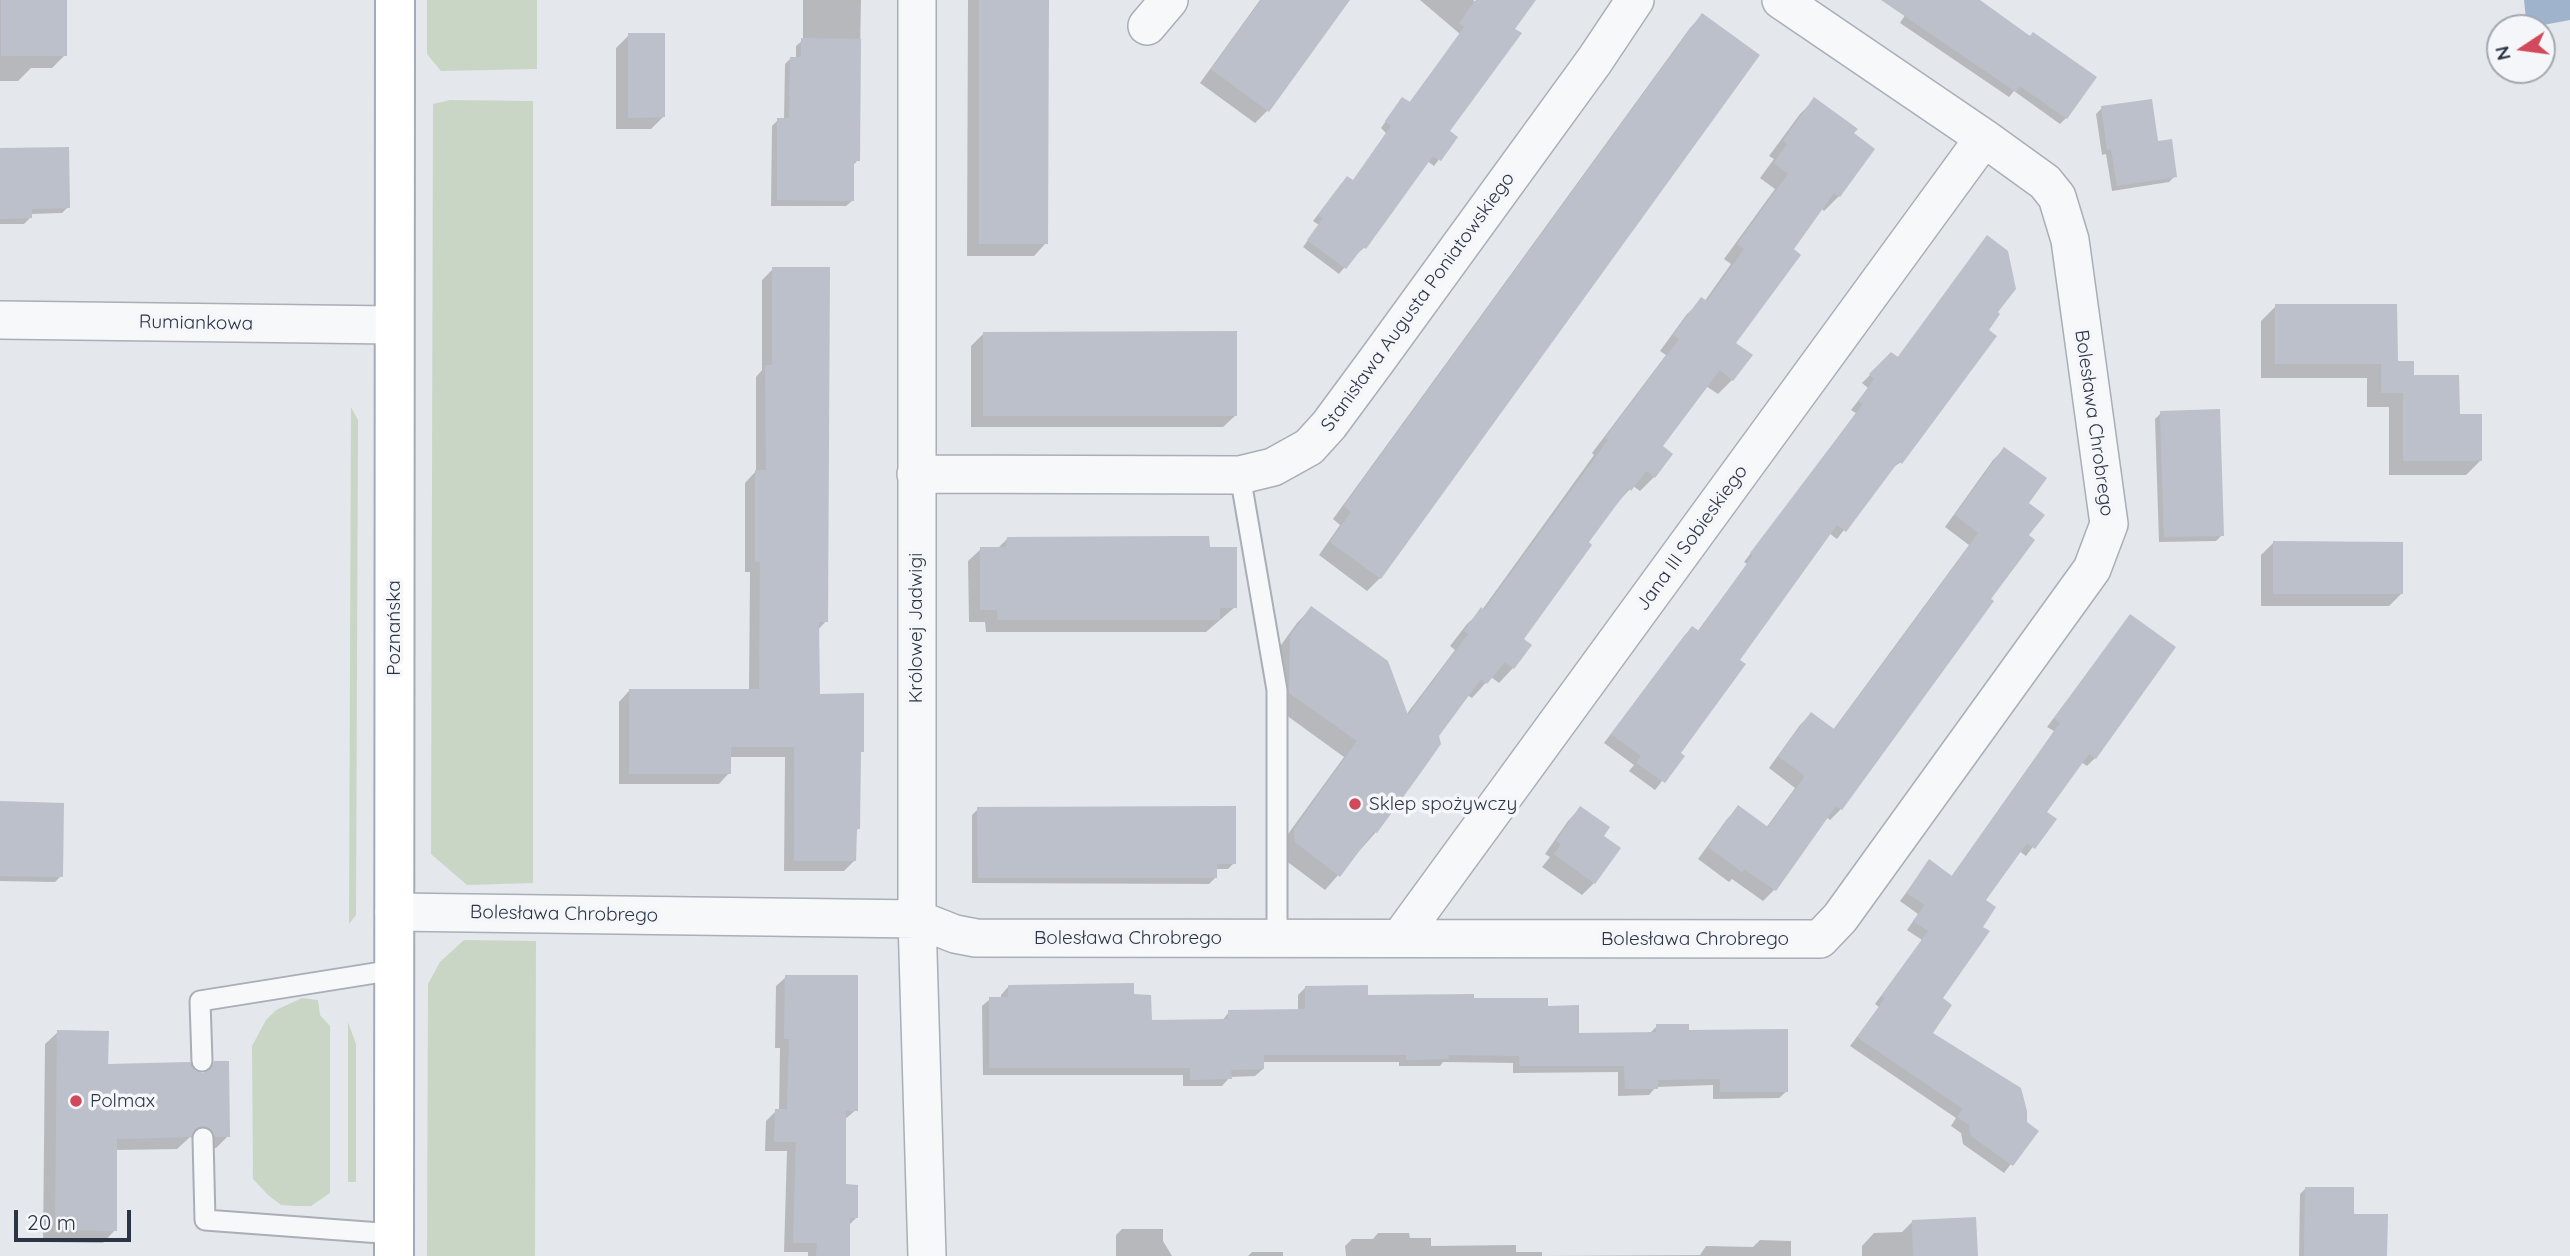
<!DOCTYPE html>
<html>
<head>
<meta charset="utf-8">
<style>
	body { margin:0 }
	#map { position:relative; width:2570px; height:1256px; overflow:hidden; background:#e4e7ec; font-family:Quicksand,sans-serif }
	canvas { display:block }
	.north { position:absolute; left:2486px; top:14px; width:70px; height:70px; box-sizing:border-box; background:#f4f6f9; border:2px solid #a4a8b1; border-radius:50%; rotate:257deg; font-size:19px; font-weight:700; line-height:28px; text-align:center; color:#2b3445 }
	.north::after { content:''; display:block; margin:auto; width:24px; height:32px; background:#d1495b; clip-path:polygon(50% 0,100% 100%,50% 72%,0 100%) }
	.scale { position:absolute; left:14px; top:1210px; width:117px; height:32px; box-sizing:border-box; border:4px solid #2b3445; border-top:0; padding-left:9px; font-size:21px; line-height:24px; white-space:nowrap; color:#2b3445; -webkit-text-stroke:5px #f4f6f9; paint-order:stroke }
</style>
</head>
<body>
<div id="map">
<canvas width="2570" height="1256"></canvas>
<div class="north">N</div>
<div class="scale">20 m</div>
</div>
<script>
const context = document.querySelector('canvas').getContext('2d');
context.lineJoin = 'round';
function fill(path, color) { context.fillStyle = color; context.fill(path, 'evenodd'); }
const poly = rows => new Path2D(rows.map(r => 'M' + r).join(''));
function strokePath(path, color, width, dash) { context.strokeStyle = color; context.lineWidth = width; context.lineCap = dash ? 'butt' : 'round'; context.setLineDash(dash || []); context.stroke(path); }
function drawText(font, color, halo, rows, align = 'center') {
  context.font = font + ' Quicksand,sans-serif'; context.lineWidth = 7; context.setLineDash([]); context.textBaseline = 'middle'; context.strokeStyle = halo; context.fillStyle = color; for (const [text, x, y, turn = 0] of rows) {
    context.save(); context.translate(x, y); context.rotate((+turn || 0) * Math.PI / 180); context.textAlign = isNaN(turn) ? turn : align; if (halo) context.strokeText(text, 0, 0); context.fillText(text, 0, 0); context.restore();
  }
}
fill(poly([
	[427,0,537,0,537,69,441,71,427,54],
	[450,100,533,101,533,883,467,885,431,854,433,104],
	[351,407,358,420,356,915,349,924],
	[464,940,536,941,535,1256,427,1256,428,984,440,962],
	[302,998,318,1000,320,1015,330,1026,330,1193,311,1206,295,1206,281,1205,268,1195,253,1179,252,1046,266,1020,276,1010],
	[348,1022,356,1044,356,1182,348,1182]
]), '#c9d6c5');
fill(poly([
	[2524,0,2570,0,2570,20,2527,28]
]), '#9fb4cc');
fill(poly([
	[0,0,65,0,65,55,52,68,31,68,18,81,0,81],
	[803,0,861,0,858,160,853,165,852,201,846,206,771,206,772,126,778,120,784,120,785,64,791,58,796,59,796,46,803,40],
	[968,0,1047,0,1046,243,1034,256,967,256],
	[1260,0,1348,0,1268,110,1255,123,1200,83],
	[1420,0,1473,0,1480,5,1484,0,1512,0,1448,132,1456,137,1434,166,1427,161,1364,248,1358,253,1357,252,1339,274,1303,247,1319,225,1313,221,1341,184,1347,178,1352,182,1386,133,1381,128,1397,105,1409,103,1460,34],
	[1909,0,1977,0,2066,118,2060,124,2014,91,2009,97,1900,23,1913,3],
	[1702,15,1758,56,1380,578,1367,591,1319,555,1340,525,1333,519,1690,28],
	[629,35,663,117,651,129,616,129,616,48],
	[1814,100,1852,134,1873,149,1839,196,1824,211,1821,208,1792,250,1733,343,1732,380,1718,394,1706,386,1661,447,1654,477,1640,491,1633,486,1616,504,1586,543,1521,639,1530,645,1513,668,1499,683,1491,677,1472,698,1467,695,1438,736,1376,832,1325,890,1281,857,1280,845,1344,757,1275,707,1276,652,1297,623,1311,608,1406,715,1455,650,1450,646,1467,624,1482,610,1594,455,1592,453,1666,355,1660,351,1687,314,1702,300,1704,302,1731,264,1724,259,1775,189,1760,178,1774,159,1769,156,1800,114],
	[2102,108,2157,143,2175,176,2169,182,2112,191,2106,154,2102,155,2096,114],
	[0,149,68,207,62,213,30,214,30,218,24,224,0,224],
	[1987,237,1901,462,1891,469,1837,539,1829,533,1738,660,1679,754,1682,756,1655,790,1629,771,1634,765,1604,743,1684,636,1692,628,1697,632,1747,564,1744,562,1856,413,1851,410,1868,388,1862,383,1891,354,1897,358],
	[773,269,826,621,818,630,818,695,862,751,859,754,858,829,855,831,855,860,844,871,784,871,785,757,729,757,729,773,719,784,619,784,619,702,629,691,749,691,750,572,745,572,745,483,756,471,756,377,762,370,762,280],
	[2276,306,2412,377,2458,416,2481,460,2466,475,2389,475,2389,407,2367,407,2367,378,2261,378,2261,321],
	[984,333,1236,415,1223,427,971,427,971,346],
	[2161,413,2222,535,2216,541,2159,542,2155,419],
	[2004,449,2026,504,1841,809,1830,820,1826,817,1774,890,1763,901,1732,879,1729,882,1698,859,1727,819,1738,808,1766,828,1795,788,1769,768,1800,725,1811,714,1833,730,1969,545,1945,527,1993,460],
	[1007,539,1208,548,1235,607,1206,632,986,632,985,622,969,622,968,561,981,549,997,549],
	[2273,543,2402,593,2389,606,2261,606,2261,555],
	[2130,616,2095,758,2087,766,2081,762,2045,812,2054,819,2026,856,2019,851,1984,900,1940,999,1931,1033,2036,1131,2004,1173,1963,1144,1961,1133,1951,1126,1956,1118,1850,1046,1879,1007,1875,1004,1922,940,1907,930,1918,914,1900,901,1929,862,1951,877,2054,731,2047,727],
	[0,803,61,876,55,882,0,881],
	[1580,808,1602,836,1594,883,1582,895,1542,867,1550,857,1545,854,1568,821],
	[978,809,1234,863,1228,869,1215,869,1215,878,1209,884,972,883,972,815],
	[786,977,856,1110,844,1120,844,1186,856,1218,849,1225,848,1256,808,1256,808,1252,784,1252,787,1151,765,1151,766,1121,776,1111,779,1111,780,1048,775,1048,776,986],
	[1008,987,1132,996,1150,1022,1222,1021,1229,1012,1298,1011,1298,995,1306,987,1367,996,1472,1000,1546,1007,1578,1035,1649,1034,1657,1026,1687,1032,1787,1091,1779,1098,1713,1099,1713,1085,1656,1087,1649,1095,1618,1096,1618,1072,1513,1073,1513,1063,1443,1062,1440,1066,1399,1066,1399,1062,1262,1062,1263,1069,1255,1076,1230,1077,1222,1086,1183,1086,1183,1075,983,1075,982,1006,990,999,1001,999,1001,995],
	[58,1032,106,1066,203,1075,215,1063,228,1136,216,1148,203,1148,197,1140,190,1137,177,1149,115,1150,115,1230,103,1243,43,1242,45,1044],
	[2306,1188,2353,1215,2385,1256,2299,1256,2300,1194],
	[1912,1222,1976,1256,1862,1256,1862,1246,1874,1233,1902,1232],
	[1122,1229,1163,1229,1163,1241,1172,1256,1116,1256,1116,1235],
	[1378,1233,1409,1233,1410,1238,1431,1238,1431,1246,1516,1245,1516,1252,1542,1252,1542,1256,1700,1255,1706,1246,1753,1247,1760,1240,1791,1241,1791,1256,1346,1256,1345,1246,1352,1239,1373,1239],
	[1252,1252,1283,1252,1283,1256,1248,1256]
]), '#0003');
fill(poly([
	[1,0,67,0,67,56,1,56],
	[979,0,1049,0,1048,244,979,244],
	[1261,0,1350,0,1269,112,1211,69],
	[1476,0,1536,0,1515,29,1522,33,1450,131,1458,137,1441,161,1433,156,1366,249,1363,247,1346,269,1307,240,1323,218,1318,215,1347,176,1353,180,1391,126,1385,121,1402,97,1410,102,1464,27,1459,23],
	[1881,0,1980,0,2030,36,2033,32,2097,77,2067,119,2020,86,2016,92],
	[1702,13,1760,55,1381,579,1330,542,1351,512,1344,506],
	[628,33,665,33,665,117,628,118],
	[801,38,861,39,860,161,854,161,854,201,777,200,777,118,789,118,790,57,801,57],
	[1814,97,1858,129,1854,133,1875,149,1840,197,1834,193,1794,249,1801,255,1736,343,1753,355,1733,381,1720,370,1663,446,1673,454,1655,478,1646,471,1631,491,1629,488,1589,542,1592,545,1524,639,1532,645,1514,669,1505,662,1487,684,1481,679,1439,736,1441,744,1417,778,1377,833,1374,831,1340,877,1295,842,1294,829,1357,741,1289,693,1290,636,1311,606,1388,661,1408,715,1468,634,1464,631,1481,607,1484,610,1608,440,1605,438,1679,339,1673,335,1701,297,1707,301,1744,249,1737,244,1788,174,1774,163,1787,144,1783,141],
	[2152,99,2158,141,2172,139,2177,177,2117,186,2111,149,2107,150,2101,106],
	[69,147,70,208,32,209,32,218,0,219,0,148],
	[1987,235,2008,251,2016,289,1998,312,2000,314,1989,330,1997,336,1902,464,1899,461,1846,532,1837,525,1740,660,1746,664,1681,753,1685,756,1665,783,1636,763,1641,756,1611,734,1692,626,1699,631,1753,555,1750,553,1863,404,1858,401,1874,379,1869,374,1891,352,1898,357],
	[772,267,830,267,828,622,819,622,820,694,864,693,864,752,861,752,860,829,857,829,856,861,794,861,794,747,731,747,731,774,629,774,629,689,759,689,760,562,755,562,755,470,766,470,765,365,772,365],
	[2275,304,2397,304,2398,361,2414,361,2414,375,2459,375,2460,414,2482,414,2482,461,2403,461,2403,393,2381,393,2381,364,2275,364],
	[1237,331,1237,416,983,416,983,332],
	[2220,409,2224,536,2164,537,2160,411],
	[2004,447,2047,478,2029,503,2045,515,2029,535,2035,540,1991,599,1994,601,1842,810,1836,806,1776,891,1744,869,1742,872,1708,847,1738,805,1768,827,1805,776,1778,756,1811,712,1834,729,1910,627,1978,533,1955,515],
	[1178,536,1209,536,1210,547,1237,547,1237,608,1220,608,1220,620,998,620,997,610,980,610,980,547,1006,547,1007,537],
	[2273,541,2403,542,2403,594,2273,594],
	[2130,614,2176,647,2096,759,2089,754,2047,812,2057,819,2035,849,2027,843,1986,900,1996,907,1983,927,1990,931,1943,998,1952,1005,1933,1033,2021,1088,2027,1111,2027,1122,2039,1131,2013,1166,1971,1136,1969,1125,1957,1117,1963,1109,1857,1037,1885,998,1881,996,1928,931,1913,921,1925,905,1906,893,1929,859,1952,876,2060,723,2054,718],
	[0,801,64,803,63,877,0,876],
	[1236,806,1236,864,1217,864,1217,878,978,878,977,807],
	[1580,806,1610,827,1604,836,1621,848,1595,884,1554,854,1561,844,1556,841],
	[785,975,858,975,858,1111,846,1111,846,1184,858,1185,858,1218,850,1218,850,1256,816,1256,817,1243,793,1243,796,1142,774,1142,775,1109,787,1109,789,1039,784,1039],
	[1134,983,1134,994,1151,995,1152,1020,1228,1019,1228,1010,1305,1009,1305,986,1368,985,1368,995,1474,994,1474,998,1548,998,1548,1006,1579,1005,1579,1033,1656,1032,1656,1024,1689,1024,1689,1030,1788,1029,1788,1092,1720,1092,1720,1079,1658,1080,1658,1089,1625,1089,1624,1066,1520,1066,1519,1056,1448,1055,1449,1059,1406,1060,1406,1055,1264,1055,1264,1069,1231,1070,1232,1079,1190,1080,1190,1068,989,1068,989,997,1008,997,1008,985],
	[57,1030,109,1031,108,1064,190,1062,196,1071,203,1073,212,1067,214,1061,229,1061,230,1137,215,1137,209,1128,203,1126,196,1128,191,1137,117,1139,117,1231,55,1230],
	[2305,1187,2354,1187,2354,1214,2388,1214,2387,1256,2304,1256],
	[1976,1217,1978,1256,1913,1256,1912,1220]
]), '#bbc0ca');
const service = poly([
	[1240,475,1277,690,1277,938],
	[202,1061,200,1001,394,970],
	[203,1138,205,1220,394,1234]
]);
const minor = poly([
	[917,0,917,919,927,1256],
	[1147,26,1169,0],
	[0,320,393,325],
	[916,474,1240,475,1273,467,1309,447,1329,425,1377,360,1595,60,1635,0],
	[394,912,917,919,955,934,976,938,1820,939,1840,918,2092,569,2109,524,2070,240,2057,197,2045,182,1984,138,1781,0],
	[1400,938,1984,138]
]);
const primary = poly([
	[394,1256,395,0]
]);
strokePath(service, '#a9aeb7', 23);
strokePath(minor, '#a9aeb7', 40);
strokePath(primary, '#a3abb8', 42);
strokePath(service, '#f7f8fa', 19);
strokePath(minor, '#f7f8fa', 37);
strokePath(primary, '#fff', 38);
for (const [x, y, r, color] of [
	[1355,804,7,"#d1495b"],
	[76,1101,7,"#d1495b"]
]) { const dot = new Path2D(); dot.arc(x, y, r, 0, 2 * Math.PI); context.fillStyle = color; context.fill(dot); strokePath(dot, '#f4f6f9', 2.5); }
drawText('19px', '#2b3445', '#f4f6f9', [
	["Stanisława Augusta Poniatowskiego",1418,302,-54],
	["Rumiankowa",196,323,1],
	["Bolesława Chrobrego",2094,423,82],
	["Jana III Sobieskiego",1692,538,-54],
	["Poznańska",394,628,-90],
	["Królowej Jadwigi",916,628,-90],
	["Bolesława Chrobrego",564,914,1],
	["Bolesława Chrobrego",1128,938],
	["Bolesława Chrobrego",1695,939]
]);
drawText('19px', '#2b3445', '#f4f6f9', [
	["Sklep spożywczy",1369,804],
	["Polmax",90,1101]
], 'left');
</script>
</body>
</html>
